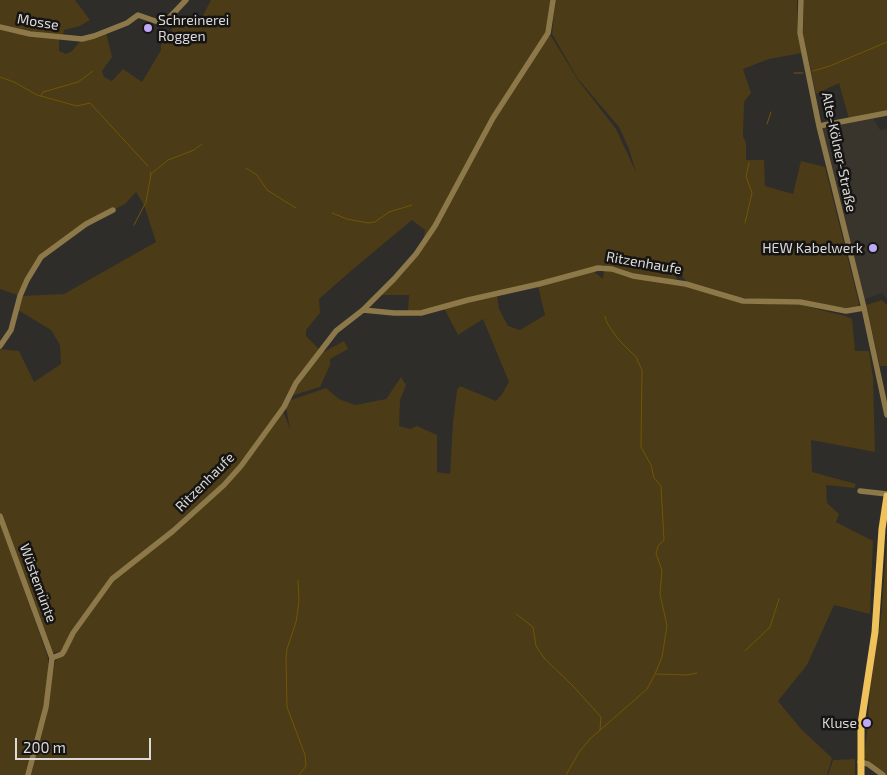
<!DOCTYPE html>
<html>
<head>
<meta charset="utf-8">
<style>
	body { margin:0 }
	#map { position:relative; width:887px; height:775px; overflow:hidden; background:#2e2d2a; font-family:"Exo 2",sans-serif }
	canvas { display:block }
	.scale { position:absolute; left:15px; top:738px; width:136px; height:22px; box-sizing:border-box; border:2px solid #dbdad8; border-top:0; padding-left:6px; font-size:15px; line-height:18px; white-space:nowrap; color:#dbdad8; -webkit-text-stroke:4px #161514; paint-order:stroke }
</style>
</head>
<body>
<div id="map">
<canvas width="887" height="775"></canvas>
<div class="scale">200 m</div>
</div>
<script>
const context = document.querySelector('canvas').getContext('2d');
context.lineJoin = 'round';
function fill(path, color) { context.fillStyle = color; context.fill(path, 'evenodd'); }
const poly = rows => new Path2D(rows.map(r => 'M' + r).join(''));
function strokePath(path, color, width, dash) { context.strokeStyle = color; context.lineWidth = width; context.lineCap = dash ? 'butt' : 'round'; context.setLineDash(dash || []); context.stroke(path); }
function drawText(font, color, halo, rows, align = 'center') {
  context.font = font + ' "Exo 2",sans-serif'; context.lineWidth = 5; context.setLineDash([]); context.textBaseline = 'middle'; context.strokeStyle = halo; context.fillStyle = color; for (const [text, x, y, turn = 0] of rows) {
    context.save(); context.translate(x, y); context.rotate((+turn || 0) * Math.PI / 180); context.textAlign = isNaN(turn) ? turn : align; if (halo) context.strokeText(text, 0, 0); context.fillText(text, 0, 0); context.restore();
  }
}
fill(poly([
	[873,118,880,130,887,129,887,299,882,293,860,301,819,126]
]), '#39352d');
fill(poly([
	[0,0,75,0,90,20,80,26,64,30,63,36,25,31,0,24],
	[211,0,550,0,546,33,515,86,548,37,551,36,578,80,616,129,636,172,629,149,619,127,578,79,552,34,555,0,797,0,797,32,802,53,769,59,743,69,751,93,744,102,743,136,746,143,746,160,764,160,765,186,793,194,801,161,825,167,859,303,858,308,846,308,801,301,744,298,686,281,675,266,677,284,686,285,724,298,742,303,801,305,845,316,852,319,855,351,869,351,873,378,875,452,811,440,812,472,856,484,854,488,826,485,827,503,839,514,836,522,873,541,870,614,834,605,807,665,778,701,801,729,832,758,827,775,0,775,0,520,48,658,49,692,55,662,64,651,113,580,226,486,283,411,290,429,286,407,291,400,326,388,339,399,355,405,386,399,401,377,406,385,400,400,399,426,410,429,417,426,437,435,437,472,450,474,453,422,457,390,460,386,496,401,502,394,509,382,483,319,458,335,444,308,497,295,499,309,508,326,520,330,545,315,538,286,593,271,603,279,605,265,422,311,408,311,409,295,380,295,423,243,425,230,412,220,352,270,319,299,320,313,306,330,306,336,320,350,283,405,238,466,223,483,171,529,111,578,61,651,52,653,0,515,0,349,19,351,34,382,61,364,60,345,51,330,18,310,20,296,0,289,0,28,59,39,59,51,66,54,72,51,82,39,106,32,112,57,102,71,104,77,112,81,123,69,142,82,161,50,161,44,177,22,198,25],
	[136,192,144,205,156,242,64,294,21,296,41,257,86,224,125,204],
	[804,0,887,0,887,111,849,119,839,83,816,94,803,34],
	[882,300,887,305,887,366,880,366,866,305],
	[344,341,348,349,330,359,330,365,320,387,294,395,293,394,294,391,322,353],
	[887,540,887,775,885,775,864,758,868,724,870,684,881,618],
	[855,759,855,775,828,775,833,760]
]), '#4b3b16');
strokePath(poly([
	[813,71,830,66,887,42],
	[794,73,803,73],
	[0,77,14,82,37,95,66,103,77,106,90,103,148,166],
	[41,96,43,92,78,82,93,71],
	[767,124,771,112],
	[246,168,257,175,267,190,296,208],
	[150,172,151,174,168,160,194,150,202,144],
	[332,213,347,219,368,223,375,222,389,212,412,205],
	[745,223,752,193,746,176,749,163],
	[134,225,146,202,151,174],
	[298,580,299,601,296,622,287,649,286,658,287,707,305,755,306,766,299,775],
	[516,614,533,627,536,646,544,658,573,686,601,717,600,730],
	[745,651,770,627,779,599],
	[656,674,687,675,697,673],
	[566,775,579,752,591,738,647,689,655,674,662,657,667,626,660,594,662,570,656,554,658,546,664,540,661,486,654,478,651,465,641,447,642,370,636,357,618,339,607,323,605,316]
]), '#725604', 1);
strokePath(poly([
	[801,0,800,33,819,126,864,308,887,415],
	[0,27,30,34,82,39,94,36,127,23,138,15,161,23,167,20,186,0],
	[819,126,887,113],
	[363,310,394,313,421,313,468,300,539,284,598,268,612,269,633,276,686,284,743,301,800,302,846,311,864,308],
	[0,346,11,330,20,296,27,280,41,257,86,224,113,210],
	[860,491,887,494],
	[0,516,52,658,46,707,28,775],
	[52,658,62,654,64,651,73,633,112,579,173,531,224,485,241,466,284,407,296,383,336,331,363,310,394,279,416,254,435,226,493,118,548,33,553,0],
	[860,762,868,764,883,775]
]), '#8d7849', 5.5);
strokePath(poly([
	[861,775,861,724,875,632,882,529,887,496]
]), '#efc25b', 7);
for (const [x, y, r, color] of [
	[148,28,5,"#bda9f5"],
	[873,248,5,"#bda9f5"],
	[867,723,5,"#bda9f5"]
]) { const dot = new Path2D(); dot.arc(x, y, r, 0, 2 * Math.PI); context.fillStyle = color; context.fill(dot); strokePath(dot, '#161514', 2); }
drawText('14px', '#dbdad8', '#161514', [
	["Schreinerei",158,20,"left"],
	["Roggen",158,36,"left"],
	["HEW Kabelwerk",863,248],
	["Kluse",857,723]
], 'right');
drawText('14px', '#dbdad8', '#161514', [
	["Mosse",38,22,9],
	["Alte-Kölner-Straße",839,152,78],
	["Ritzenhaufe",644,263,10],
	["Ritzenhaufe",205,482,-45],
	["Wüstemünte",38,583,70]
]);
</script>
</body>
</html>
